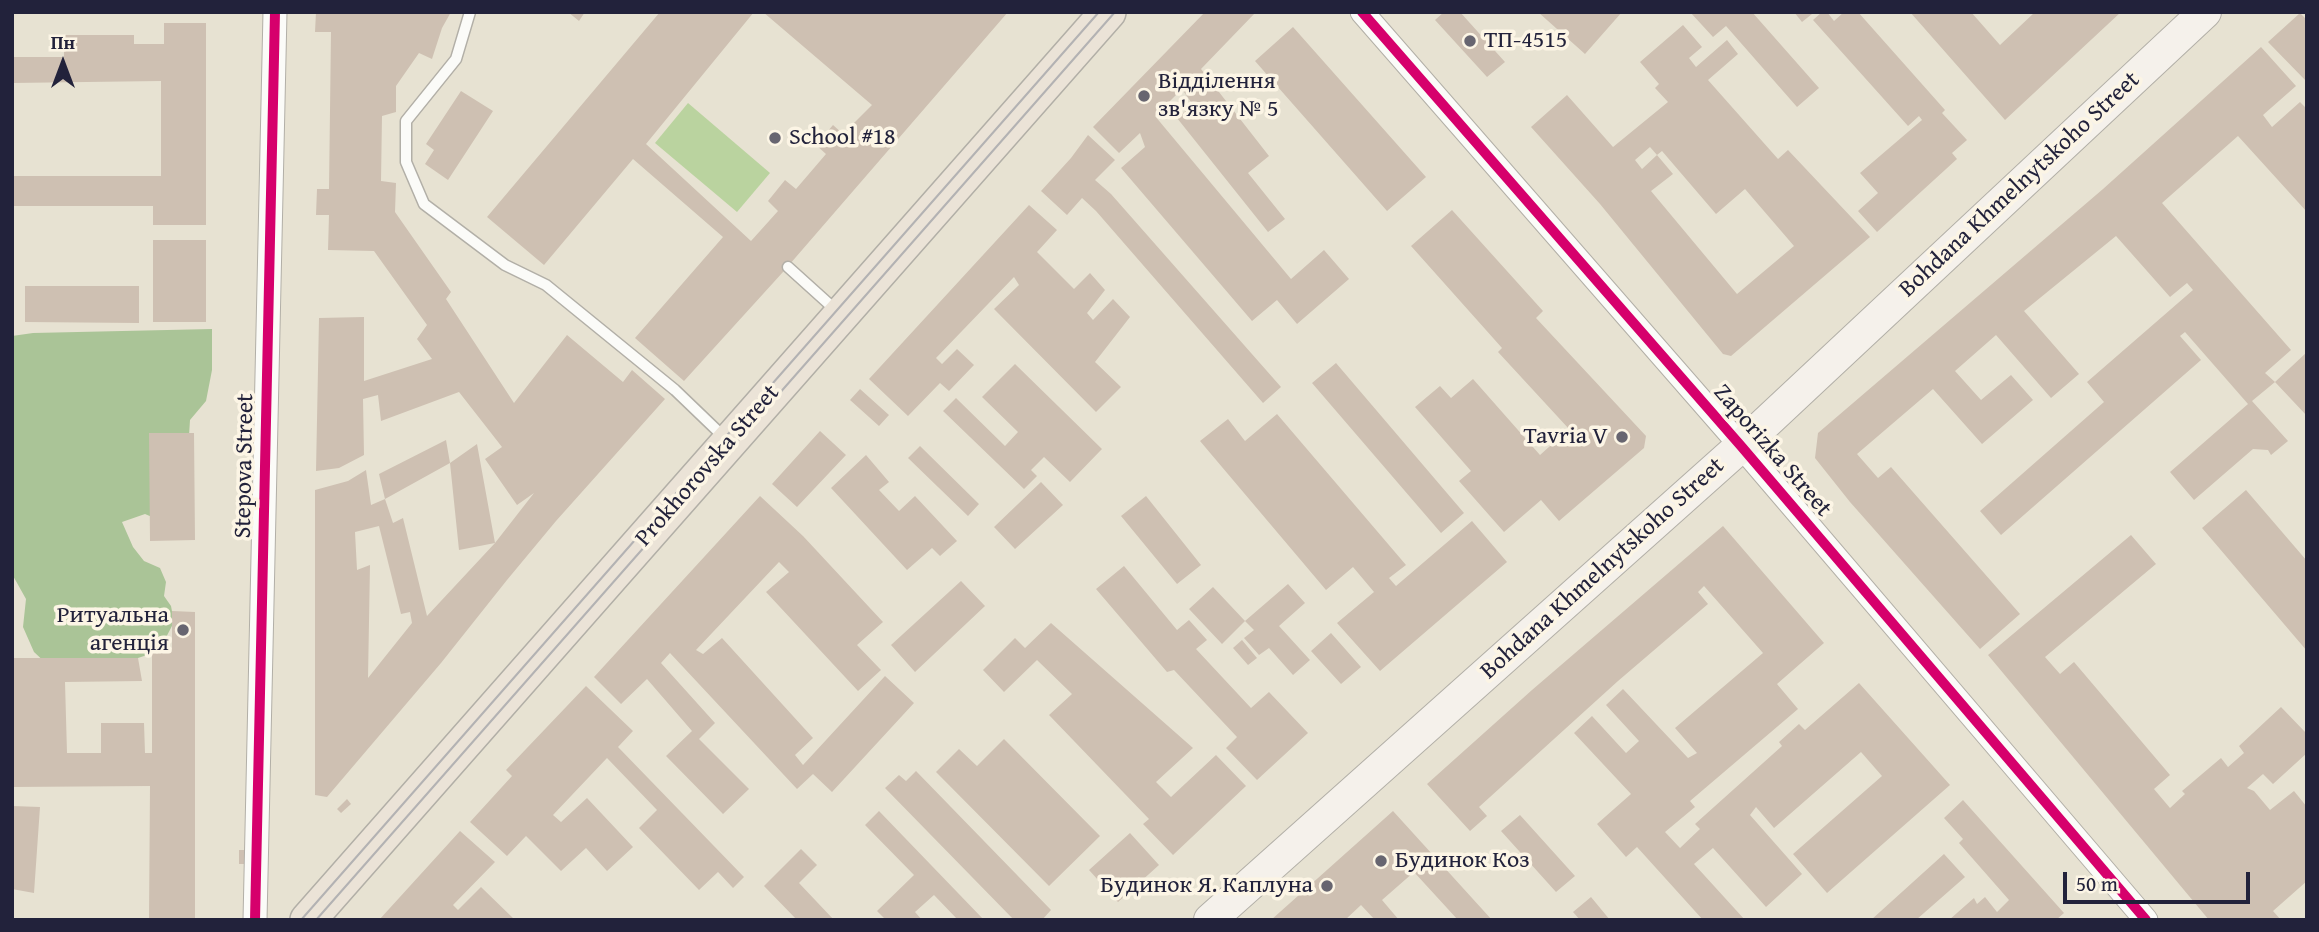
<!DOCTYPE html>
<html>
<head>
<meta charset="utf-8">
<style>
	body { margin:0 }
	#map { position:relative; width:2319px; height:932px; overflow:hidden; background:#e7e2d2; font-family:"Gentium Book Plus",serif }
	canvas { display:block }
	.frame { position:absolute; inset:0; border:14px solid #22223b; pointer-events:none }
	.north { position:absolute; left:28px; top:28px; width:70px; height:70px; -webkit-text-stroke:5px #fcf5e5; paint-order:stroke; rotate:0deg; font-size:19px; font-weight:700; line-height:28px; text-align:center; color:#22223b }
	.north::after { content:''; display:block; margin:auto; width:24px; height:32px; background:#22223b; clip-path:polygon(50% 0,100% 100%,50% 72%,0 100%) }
	.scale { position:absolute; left:2063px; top:872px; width:187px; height:32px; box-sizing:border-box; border:4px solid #22223b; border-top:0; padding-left:9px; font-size:21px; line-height:24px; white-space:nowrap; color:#22223b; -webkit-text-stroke:5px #fcf5e5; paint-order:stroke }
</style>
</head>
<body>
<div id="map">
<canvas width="2319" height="932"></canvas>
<div class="frame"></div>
<div class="north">Пн</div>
<div class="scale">50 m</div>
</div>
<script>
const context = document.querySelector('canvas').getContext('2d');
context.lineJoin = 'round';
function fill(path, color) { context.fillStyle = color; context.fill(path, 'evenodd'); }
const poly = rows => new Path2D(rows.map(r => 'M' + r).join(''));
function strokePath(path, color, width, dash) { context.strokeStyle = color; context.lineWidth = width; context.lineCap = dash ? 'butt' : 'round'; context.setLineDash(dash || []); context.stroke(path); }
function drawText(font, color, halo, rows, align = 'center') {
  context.font = font + ' "Gentium Book Plus",serif'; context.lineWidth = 7; context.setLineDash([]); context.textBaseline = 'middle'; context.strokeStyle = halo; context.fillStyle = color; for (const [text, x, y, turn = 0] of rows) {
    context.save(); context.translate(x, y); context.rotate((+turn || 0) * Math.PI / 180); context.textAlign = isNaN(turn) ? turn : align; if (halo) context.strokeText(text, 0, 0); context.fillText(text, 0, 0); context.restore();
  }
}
fill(poly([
	[688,103,770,173,737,212,655,143]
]), '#bad39f');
fill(poly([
	[212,329,212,370,206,401,190,420,183,530,145,514,122,522,133,547,144,561,160,568,166,582,164,596,171,606,174,622,159,651,138,658,68,670,49,666,34,652,23,627,26,599,12,574,12,336,33,333]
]), '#aac497');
fill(poly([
	[316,12,451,12,442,28,432,59,419,53,396,86,396,112,382,116,381,181,396,183,395,212,451,292,446,299,514,403,567,335,623,382,632,370,665,399,556,521,507,580,441,663,327,797,315,795,315,490,348,481,366,470,371,505,385,499,393,523,403,518,427,616,495,543,459,550,450,463,477,444,495,543,534,493,517,505,485,459,502,447,459,392,381,421,378,395,363,399,364,455,339,468,316,471,319,318,364,317,364,381,432,359,417,339,427,325,374,251,328,250,329,215,316,215,317,189,329,189,331,32,315,32],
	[379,526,401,614,410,612,412,623,368,678,370,565,357,570,355,532],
	[568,12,585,12,579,21],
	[660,12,754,12,646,144,751,241,778,211,768,201,785,180,796,189,826,154,816,145,833,125,843,134,872,105,763,12,1008,12,783,272,684,381,635,338,723,237,633,159,544,265,487,217],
	[1205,12,1256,12,1201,69,1269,156,1248,173,1285,219,1268,232,1177,118,1193,105,1182,89,1155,116,1291,279,1324,250,1349,279,1297,324,1277,300,1252,321,1121,168,1145,147,1140,133,1119,153,1093,127],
	[1444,12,1460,12,1505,62,1487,77,1435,20],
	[1538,12,1622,12,1585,54],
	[1690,12,1752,12,1819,88,1797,107,1726,26,1713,37],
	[1794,12,1811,12,1812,14,1802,22],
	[1822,12,1827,12,1834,21,1844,12,1858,12,1945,110,1942,113,1967,140,1952,153,1957,159,1877,232,1858,211,1878,193,1860,173,1922,120,1919,116,1908,126,1813,20],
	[1910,12,1971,12,2000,45,2035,12,2121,12,2005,120],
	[2300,13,2307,20,2307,82,2268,42],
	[164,23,206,23,206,225,153,225,153,206,12,206,12,176,161,176,161,81,12,83,12,57,64,57,64,35,134,35,134,44,164,44],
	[1683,25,1702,47,1689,58,1696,67,1727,40,1738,54,1708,80,1778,159,1788,150,1870,237,1731,356,1723,354,1600,204,1531,127,1567,95,1613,147,1668,102,1655,88,1659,84,1640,62],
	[1650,147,1657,155,1662,151,1716,214,1745,189,1794,246,1737,294,1651,191,1673,174,1657,155,1642,169,1635,160],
	[1293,27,1426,177,1387,211,1255,61],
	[2261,47,2296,86,2263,115,2272,127,2300,102,2307,109,2307,212,2238,136,2162,203,2291,350,2265,373,2275,382,2252,401,2288,441,2271,455,2268,450,2253,449,2194,500,2170,472,2248,404,2185,332,2180,336,2201,360,2001,535,1980,511,2104,402,2087,382,2193,290,2187,283,2170,297,2116,236,2024,311,2079,374,2051,398,1996,335,1955,371,1981,400,2011,375,2033,400,1982,444,1933,389,1857,454,1878,478,1891,467,2020,614,1980,649,1850,502,1815,458,1818,433,2103,189],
	[461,91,493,111,448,180,425,164,434,150,426,144],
	[1088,135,1115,160,1095,180,1111,194,1281,387,1263,403,1096,211,1082,198,1067,215,1041,191,1071,158],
	[1029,205,1057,230,1037,252,1074,289,1090,273,1105,290,1087,313,1093,320,1113,299,1130,317,1095,362,1121,387,1096,412,994,309,1019,285,1014,277,936,358,942,364,957,349,974,365,949,391,940,383,908,416,869,379],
	[1452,210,1543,311,1536,318,1646,436,1644,448,1559,521,1541,500,1504,532,1459,481,1471,471,1415,407,1440,386,1451,398,1473,379,1540,455,1569,429,1498,352,1502,348,1411,246],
	[153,240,206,240,206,322,153,322],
	[25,286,139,286,139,323,25,322],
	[2307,352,2307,416,2275,382],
	[1336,363,1464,513,1441,533,1312,383],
	[1015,364,1102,449,1070,482,1044,457,1031,470,1037,476,1024,489,943,411,956,398,1005,446,1018,432,982,397],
	[860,389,889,415,879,426,850,400],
	[1277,414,1406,565,1389,578,1396,586,1472,521,1507,562,1380,671,1337,623,1374,592,1353,567,1326,590,1200,441,1228,419,1245,441],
	[820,431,846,455,797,507,772,484],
	[149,433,194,433,195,540,150,541],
	[446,440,450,463,385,499,379,474],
	[920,446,979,504,968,516,908,458],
	[866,455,889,482,879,490,899,511,915,496,957,541,940,556,932,548,907,570,831,488],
	[1041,482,1063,505,1015,549,994,527],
	[2246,490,2307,561,2307,651,2202,528],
	[760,496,803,536,883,622,857,645,881,670,858,691,766,592,789,572,779,562,696,650,703,654,722,638,813,738,795,755,803,765,885,676,914,703,832,792,813,774,797,789,670,653,661,663,715,723,699,739,749,789,723,814,666,756,692,731,647,679,621,704,594,677],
	[1146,496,1201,565,1177,584,1121,516],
	[1723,526,1824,643,1777,684,1798,709,1690,801,1695,807,1665,832,1680,848,1700,829,1695,824,1782,746,1779,742,1799,724,1805,730,1859,683,1950,785,1827,893,1793,854,1882,776,1861,752,1774,828,1756,807,1750,815,1802,874,1766,907,1713,848,1694,864,1745,920,1703,920,1637,847,1626,857,1597,824,1631,794,1574,733,1592,716,1626,753,1639,741,1606,705,1623,689,1688,758,1697,753,1675,728,1763,653,1704,586,1698,592,1708,604,1618,681,1479,807,1487,816,1470,831,1427,784,1532,690],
	[2131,535,2156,564,2045,657,2060,674,2074,662,2170,775,2154,789,2170,808,2185,794,2182,791,2221,758,2228,767,2244,753,2239,746,2281,707,2307,734,2307,753,2273,784,2263,774,2247,788,2254,791,2270,810,2294,791,2307,807,2307,881,2273,911,2281,920,2209,920,1988,655],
	[1124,566,1177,630,1189,620,1207,640,1196,649,1251,708,1269,692,1308,733,1257,780,1226,748,1237,737,1174,670,1167,672,1096,589],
	[961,581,985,606,915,672,891,645],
	[1288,584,1305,603,1279,626,1310,660,1293,675,1269,648,1259,655,1244,638,1254,630,1245,621],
	[1213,587,1245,621,1222,644,1189,609],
	[172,611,195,612,195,920,149,920,150,786,12,787,12,658,138,658,142,681,65,682,67,753,101,753,101,723,144,723,145,753,152,753,152,649,172,649],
	[1051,623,1193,748,1156,782,1171,797,1216,755,1246,786,1173,855,1143,824,1149,819,1049,715,1072,694,1037,660,1004,692,983,670,1015,638,1025,648],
	[1331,633,1361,667,1341,684,1311,651],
	[1242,640,1257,658,1248,665,1233,648],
	[586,686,633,731,618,747,744,877,733,888,718,872,699,890,639,828,657,810,607,758,553,815,561,822,587,798,633,847,607,871,586,848,561,871,526,836,507,856,470,822,512,776,506,770],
	[1004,739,1100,836,1049,886,936,772,959,749,977,766],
	[916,771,1051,910,1042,920,1033,918,1030,920,1014,920,885,788,899,775,906,781],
	[347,799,351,804,341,813,337,809],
	[1963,800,2064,913,2056,920,1949,920,1974,898,1977,904,1985,897,1997,912,2009,900,1959,843,1963,839,1944,818],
	[12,806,40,807,34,893,12,889],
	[879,811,984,920,958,920,934,895,915,912,922,920,886,920,877,911,914,875,865,825],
	[1393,811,1492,920,1458,920,1414,872,1382,900,1399,920,1375,920,1361,905,1345,920,1271,920],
	[1520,815,1575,876,1556,892,1501,831],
	[460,831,495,862,453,905,458,910,481,887,515,920,379,920],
	[1130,833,1159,865,1118,902,1089,870],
	[801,849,817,865,799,883,834,920,797,920,764,886],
	[239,850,252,850,252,864,239,864],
	[1944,854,1965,877,1916,920,1871,920],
	[1591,897,1610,920,1580,920,1573,912]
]), '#cec0b2');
const service = poly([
	[470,12,456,59,406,121,406,162,424,204,505,265,546,285,675,390,726,439],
	[788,267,839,313]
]);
const minor = poly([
	[1362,12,1741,446,2146,920],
	[255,920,275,12]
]);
const secondary = poly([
	[1210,920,1741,446,2205,12]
]);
const primary = poly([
	[308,920,1108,12]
]);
strokePath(service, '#b2afa7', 13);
strokePath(minor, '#b2afa7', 25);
strokePath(secondary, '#b2afa7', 34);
strokePath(primary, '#b2afa7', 38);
strokePath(service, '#fbfbf8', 10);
strokePath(minor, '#fbfbf8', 23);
strokePath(secondary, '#f5f1eb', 32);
strokePath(primary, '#ebe3d7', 35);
strokePath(poly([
	[301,920,1099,12],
	[316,920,1115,12]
]), '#b3b2b3', 2);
strokePath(poly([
	[1362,12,1741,446,2146,920],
	[255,920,275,12]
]), '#d6006c', 10);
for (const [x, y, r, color] of [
	[1470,41,7,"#676570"],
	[1144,96,7,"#676570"],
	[775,138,7,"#676570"],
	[1622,437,7,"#676570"],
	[183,630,7,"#676570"],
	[1381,861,7,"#676570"],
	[1327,886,7,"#676570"]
]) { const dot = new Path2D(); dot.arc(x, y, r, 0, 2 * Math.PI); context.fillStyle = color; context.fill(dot); strokePath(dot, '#fcf5e5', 2.5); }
drawText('24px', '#22223b', '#fcf5e5', [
	["ТП-4515",1484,41],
	["Відділення",1158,82],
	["зв'язку № 5",1158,110],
	["School #18",789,138],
	["Tavria V",1608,437,"right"],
	["Ритуальна",169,616,"right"],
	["агенція",169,644,"right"],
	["Будинок Коз",1395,861],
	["Будинок Я. Каплуна",1313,886,"right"]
], 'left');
drawText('24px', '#22223b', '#fcf5e5', [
	["Bohdana Khmelnytskoho Street",2020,185,-43],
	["Zaporizka Street",1772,451,49],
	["Stepova Street",245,466,-89],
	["Prokhorovska Street",708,466,-49],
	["Bohdana Khmelnytskoho Street",1603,569,-42]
]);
</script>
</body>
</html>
